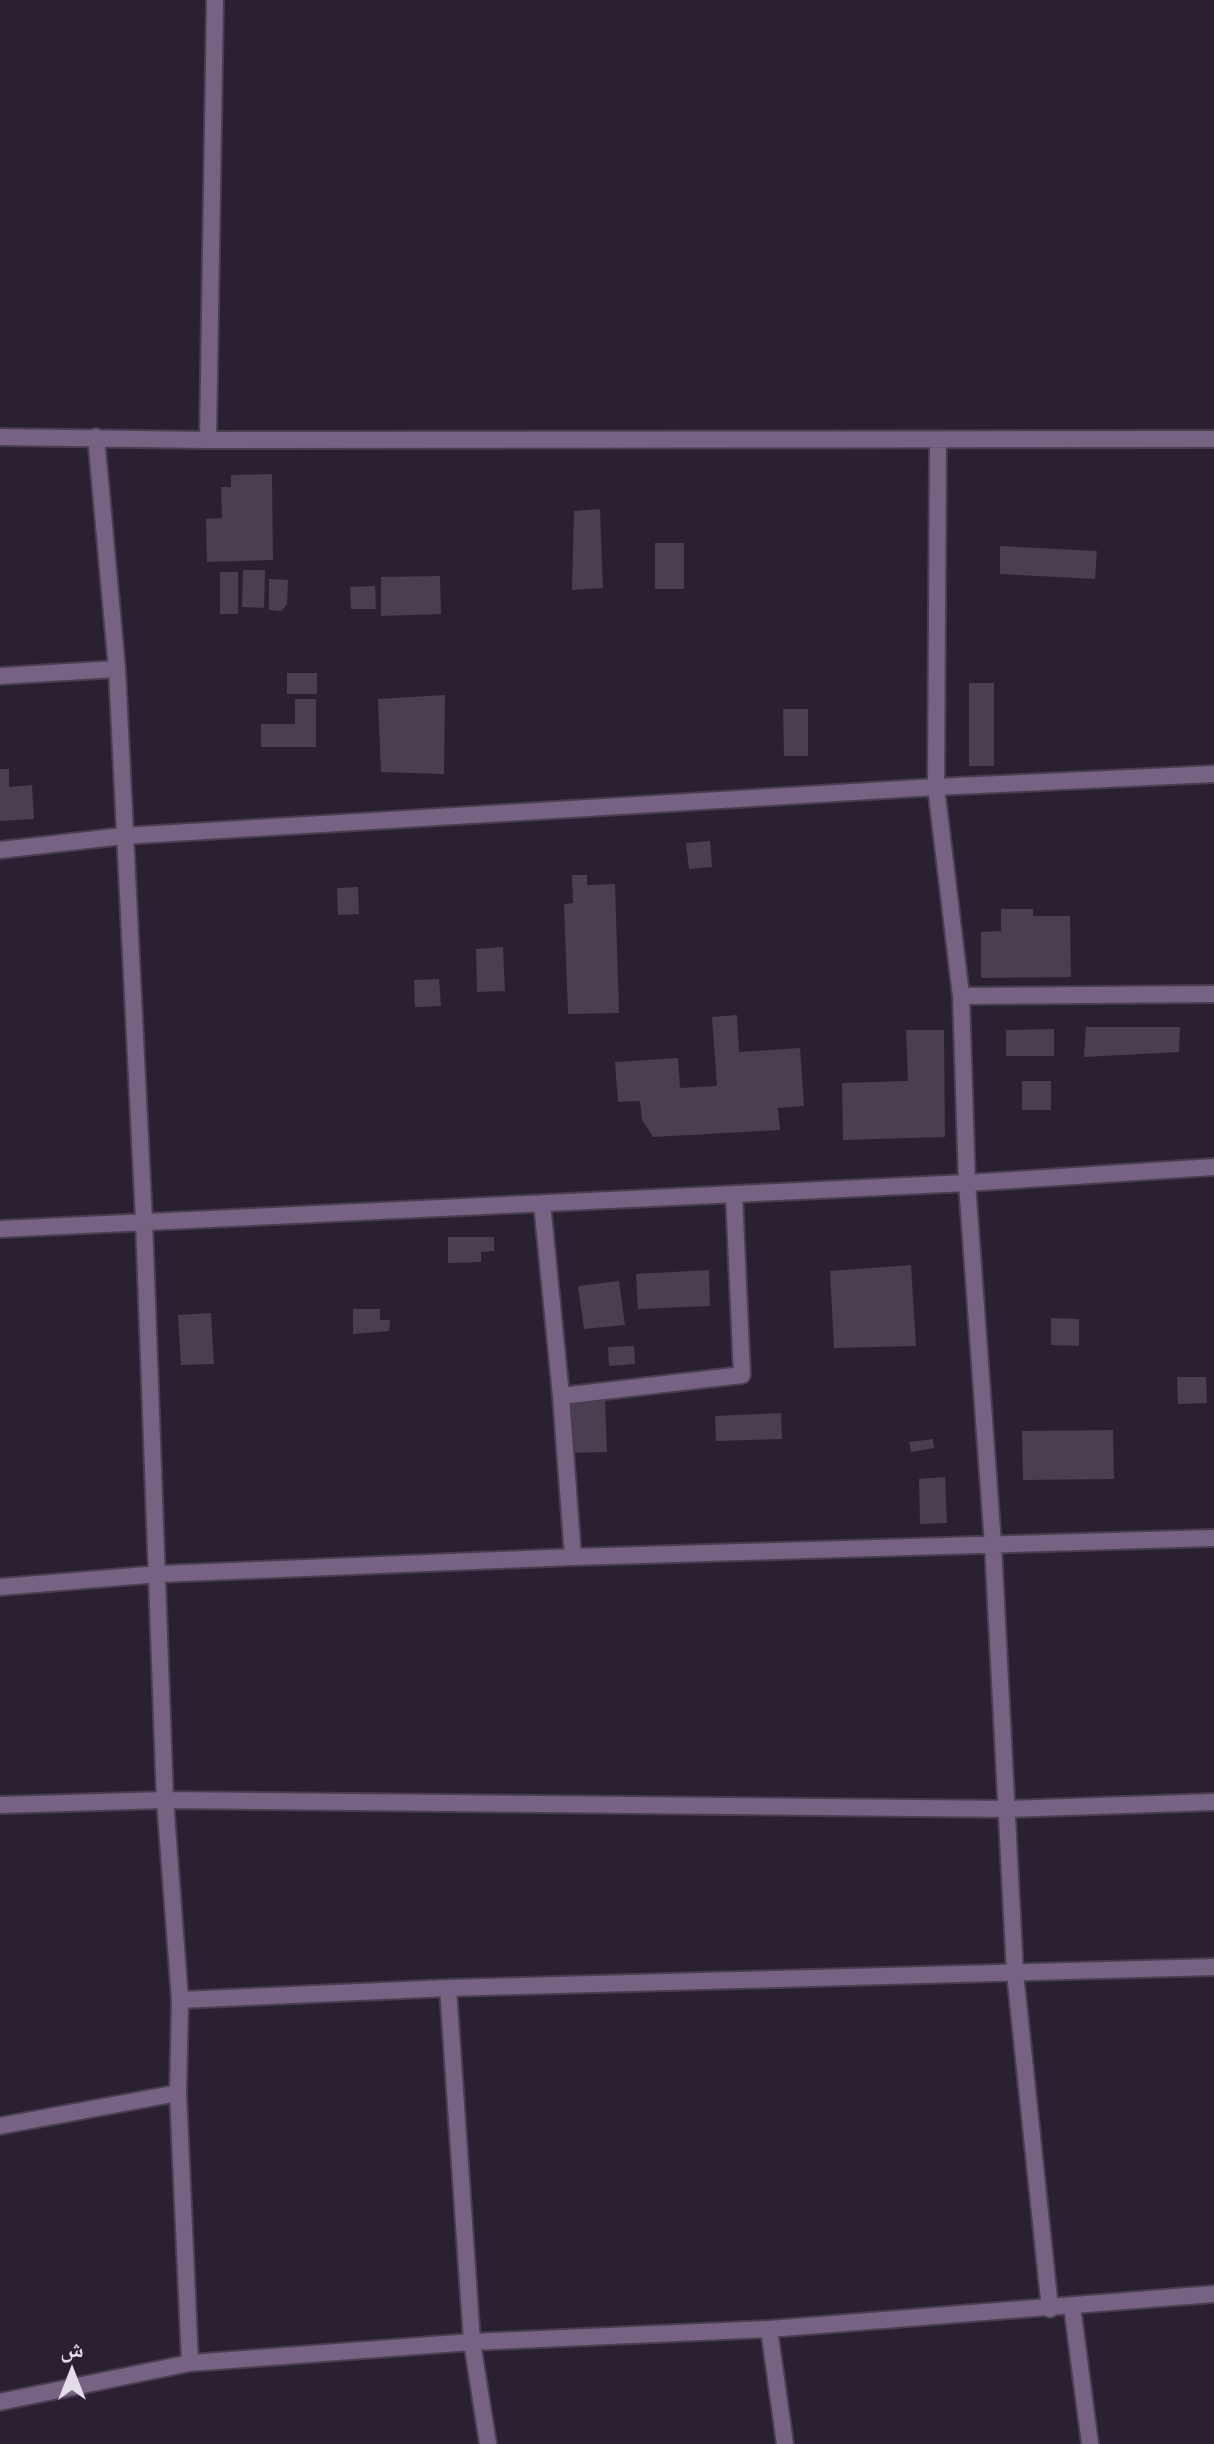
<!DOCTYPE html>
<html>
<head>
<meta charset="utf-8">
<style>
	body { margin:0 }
	#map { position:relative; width:1214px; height:2444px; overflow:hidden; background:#2b2032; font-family:Barlow,"Noto Naskh Arabic",sans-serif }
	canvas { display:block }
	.north { position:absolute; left:32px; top:2332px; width:80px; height:80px; -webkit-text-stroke:6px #2b2032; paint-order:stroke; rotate:0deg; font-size:22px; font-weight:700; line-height:32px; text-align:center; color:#e4dde9 }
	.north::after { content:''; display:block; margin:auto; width:28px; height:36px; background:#e4dde9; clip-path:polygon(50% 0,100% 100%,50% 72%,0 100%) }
</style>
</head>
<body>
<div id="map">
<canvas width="1214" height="2444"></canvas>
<div class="north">ش</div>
</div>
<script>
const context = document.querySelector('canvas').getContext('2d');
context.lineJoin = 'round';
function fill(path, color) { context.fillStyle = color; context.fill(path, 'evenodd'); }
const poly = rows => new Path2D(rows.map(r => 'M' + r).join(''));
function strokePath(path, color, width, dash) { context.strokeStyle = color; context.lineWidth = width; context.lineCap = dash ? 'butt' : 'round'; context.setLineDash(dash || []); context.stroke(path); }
fill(poly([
	[272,474,273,560,207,562,206,519,222,518,221,487,231,487,231,475],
	[600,509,603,588,572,590,574,511],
	[655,543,684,543,684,589,655,589],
	[1000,546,1097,551,1095,579,1000,574],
	[243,570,265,570,264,608,242,607],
	[220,572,238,572,238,614,220,614],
	[440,576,441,614,381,616,381,577],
	[269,579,288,580,287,604,282,611,269,610],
	[375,586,376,609,351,609,350,587],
	[287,673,317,673,317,694,287,694],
	[969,683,994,683,994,766,969,766],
	[445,695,444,774,381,772,378,699],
	[295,699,316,699,316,747,261,747,261,724,295,724],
	[783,709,808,709,808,756,784,756],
	[0,769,9,769,9,787,32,785,34,819,0,821],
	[710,841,712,867,689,869,686,843],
	[572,875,587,875,587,885,615,884,619,1013,568,1014,564,904,573,903],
	[358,887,359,914,338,915,337,888],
	[1001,909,1033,909,1033,916,1070,916,1071,977,981,978,981,932,1001,931],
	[503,947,505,991,477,992,476,949],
	[439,979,441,1006,415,1007,414,980],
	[737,1015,739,1052,800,1048,804,1106,778,1108,780,1130,653,1137,642,1120,640,1101,618,1102,615,1062,678,1058,680,1088,717,1086,712,1017],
	[1086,1027,1180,1027,1179,1052,1084,1057],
	[1054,1029,1054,1056,1006,1056,1006,1030],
	[906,1030,944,1030,945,1137,843,1140,842,1083,908,1081],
	[1022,1081,1051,1081,1051,1110,1022,1110],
	[448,1237,494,1237,494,1251,481,1252,481,1262,448,1263],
	[911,1265,916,1346,834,1348,830,1271],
	[709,1270,710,1306,638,1309,636,1274],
	[619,1281,625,1325,584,1329,578,1286],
	[353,1309,380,1309,380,1320,390,1320,389,1331,353,1334],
	[211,1313,214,1364,181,1365,178,1315],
	[1051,1318,1079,1319,1079,1346,1051,1345],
	[634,1346,635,1364,609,1366,608,1347],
	[1177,1377,1206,1377,1207,1403,1178,1404],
	[605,1399,607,1452,568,1453,566,1400],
	[781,1413,782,1439,716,1441,715,1416],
	[1113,1430,1114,1479,1023,1480,1022,1431],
	[933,1439,934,1448,911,1452,909,1442],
	[945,1477,947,1523,920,1524,919,1479]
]), '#4a3e51');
const street = poly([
	[0,437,208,440,1214,439],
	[96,437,117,669,144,1221,165,1800,180,2000,178,2093,190,2363],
	[208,440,215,0],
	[938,441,936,787,961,996,967,1183,993,1545,1015,1973,1050,2309],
	[0,676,117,669],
	[0,850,123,836,936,787,1214,774],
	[961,996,1214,994],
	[542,1203,561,1396,573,1557],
	[0,1229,967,1183,1214,1167],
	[561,1396,742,1375,734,1194],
	[0,1587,159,1574,573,1557,1214,1538],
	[0,1805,165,1800,1008,1809,1214,1802],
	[448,1988,472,2342,488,2444],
	[180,2000,448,1988,1214,1967],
	[0,2126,178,2093],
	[1072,2306,1090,2444],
	[769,2329,785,2444],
	[0,2402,190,2363,472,2342,769,2329,1214,2294]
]);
strokePath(street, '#493e4f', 20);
strokePath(street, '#766283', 16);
</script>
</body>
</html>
